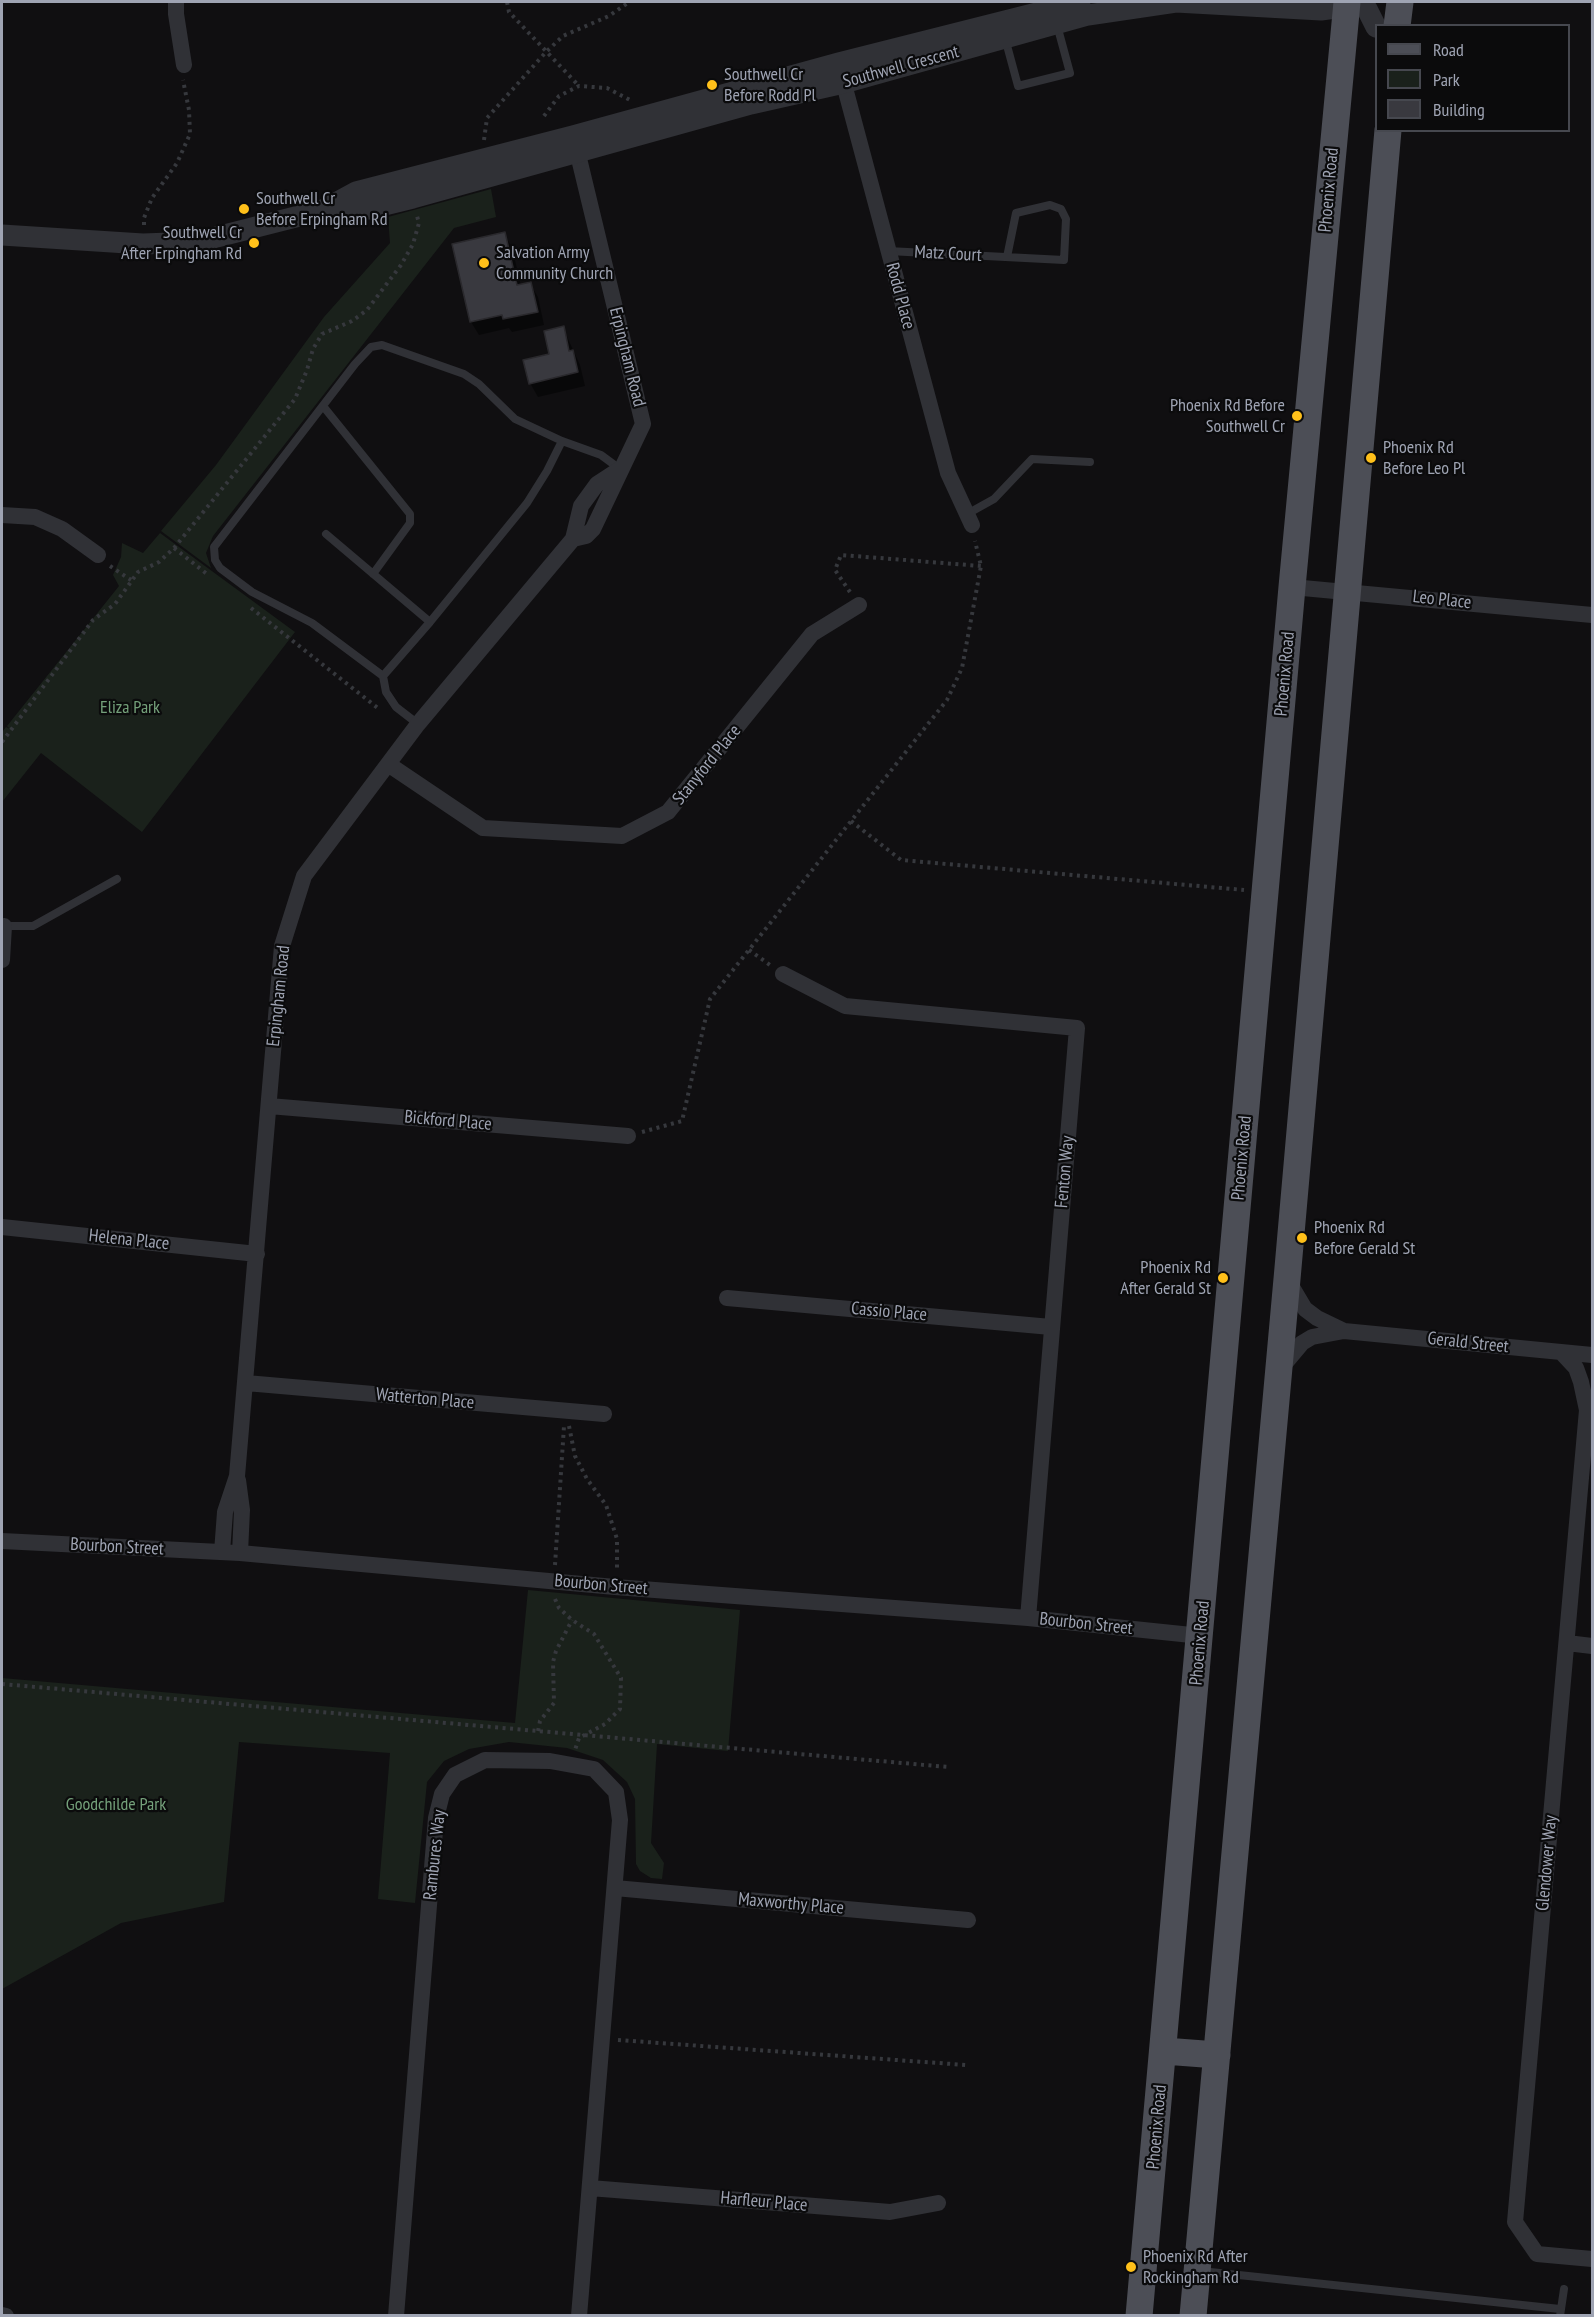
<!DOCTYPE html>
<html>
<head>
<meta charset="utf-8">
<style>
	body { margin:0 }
	#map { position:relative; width:1594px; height:2317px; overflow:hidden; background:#100f11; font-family:"PT Sans Narrow",sans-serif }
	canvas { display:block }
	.frame { position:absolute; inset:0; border:3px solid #9fa4b3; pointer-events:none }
	.legend { position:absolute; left:1375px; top:24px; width:195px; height:108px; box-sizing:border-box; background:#0b0b0c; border:2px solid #46484f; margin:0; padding:8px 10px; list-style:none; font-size:18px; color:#9fa4b3 }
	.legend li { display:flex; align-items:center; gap:12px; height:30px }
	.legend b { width:30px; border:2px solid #46484f }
</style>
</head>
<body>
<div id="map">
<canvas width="1594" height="2317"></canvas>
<div class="frame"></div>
<ul class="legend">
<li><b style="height:8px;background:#4c4e56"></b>Road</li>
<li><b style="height:16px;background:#1a211b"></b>Park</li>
<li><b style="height:16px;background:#39393f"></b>Building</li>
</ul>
</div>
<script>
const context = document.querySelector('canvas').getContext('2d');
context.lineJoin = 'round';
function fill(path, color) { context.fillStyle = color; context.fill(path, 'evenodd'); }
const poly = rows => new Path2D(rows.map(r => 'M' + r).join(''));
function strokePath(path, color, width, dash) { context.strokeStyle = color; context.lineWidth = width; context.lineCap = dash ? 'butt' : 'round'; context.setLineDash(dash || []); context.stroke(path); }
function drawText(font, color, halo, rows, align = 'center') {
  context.font = font + ' "PT Sans Narrow",sans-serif'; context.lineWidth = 4.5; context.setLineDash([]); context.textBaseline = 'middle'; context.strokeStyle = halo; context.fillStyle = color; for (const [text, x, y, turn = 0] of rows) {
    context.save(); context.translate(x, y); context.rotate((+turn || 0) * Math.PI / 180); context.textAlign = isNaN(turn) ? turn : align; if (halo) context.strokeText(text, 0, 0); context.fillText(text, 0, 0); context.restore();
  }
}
fill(poly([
	[491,189,496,217,454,228,213,536,206,553,211,568,161,531,216,465,324,317,390,243,388,217],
	[160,533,295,632,142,832,41,753,2,802,2,732,6,727,10,729,7,726,119,586,113,575,121,557,122,543,143,553],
	[528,1590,740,1610,728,1751,657,1744,651,1843,664,1863,662,1879,651,1878,640,1871,636,1864,635,1799,627,1782,603,1760,567,1748,509,1742,469,1749,444,1761,427,1782,415,1903,378,1899,390,1753,239,1742,224,1902,121,1923,2,1989,2,1678,515,1723]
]), '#1a211b');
fill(poly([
	[504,234,512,247,521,286,530,284,538,297,544,325,512,332,509,328,479,335,471,322],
	[563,328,580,365,585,386,538,397,530,383,550,355]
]), '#0007');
const building = poly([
	[505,232,517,285,531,282,538,312,503,319,502,315,470,322,452,244,505,232],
	[564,326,569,351,573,350,578,372,529,384,523,360,549,354,544,331,564,326]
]);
fill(building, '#39393f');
strokePath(building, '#2a292d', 1.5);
strokePath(poly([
	[507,2,509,12,579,86],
	[544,116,559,96,579,86,607,88,630,100],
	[484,140,487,118,546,52,563,36,609,16,629,2],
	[144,225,144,218,152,198,177,163,190,134,189,110,183,80],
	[174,548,207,574],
	[110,566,131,580],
	[850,592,835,570,841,555,981,566],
	[251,608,379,709],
	[2,742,93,620,115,604,138,572,159,562,174,548,295,399,307,370,313,349,322,334,352,321,367,310,401,265,413,244,419,223,417,216],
	[851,821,901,860,1244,890],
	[749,950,770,965],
	[642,1132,682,1121,710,999,947,700,962,668,981,566,975,541],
	[569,1426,575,1456,587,1479,606,1505,617,1539,617,1570],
	[555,1565,564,1426],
	[555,1599,559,1608,572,1620,594,1634,621,1678,620,1709,605,1724,579,1738,575,1750],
	[2,1684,948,1767],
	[538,1731,540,1721,554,1703,553,1662,556,1651,572,1620],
	[618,2040,966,2065]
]), '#36383d', 4, [3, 4.5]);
strokePath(poly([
	[1005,38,1018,86,1070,73,1057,25],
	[888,251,1064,260,1066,219,1061,209,1050,205,1016,213,1007,257],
	[323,406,410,514,410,523,373,574],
	[967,514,994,499,1032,459,1090,462],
	[326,534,430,622],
	[383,676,312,623,252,592,220,568,215,560,214,547,355,364,371,347,382,345,464,374,479,384,515,419,562,441,601,455,620,469],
	[418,724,396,707,386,692,383,676,430,622,527,503,547,471,562,441],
	[4,926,33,926,117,879],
	[1201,2271,1560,2309],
	[1560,2316,1564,2289]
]), '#303136', 8);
strokePath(poly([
	[176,2,176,14,184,65],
	[841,73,948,473,972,525],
	[2,515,35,517,62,529,98,555],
	[573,539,586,536,593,529,643,424,575,142],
	[1292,587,1592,615],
	[388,764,483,828,622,836,668,812,812,634,859,605],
	[2,960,4,926],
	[783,974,845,1006,1077,1028,1028,1618],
	[269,1106,628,1136],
	[2,1227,257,1254],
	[1289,1282,1305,1309,1317,1318,1344,1331],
	[727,1298,1051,1327],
	[1561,1352,1576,1368,1581,1382,1587,1410,1515,2222,1537,2254,1592,2259],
	[1281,1368,1302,1343,1312,1337,1344,1331,1592,1355],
	[246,1383,604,1414],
	[238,1480,242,1510,240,1553],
	[2,1541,240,1553,615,1587,1028,1618,1201,1636],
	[222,1552,225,1512,237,1476,282,946,304,876,418,724,573,539,581,506,597,484,620,469],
	[1567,1643,1592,1646],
	[615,1888,968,1920],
	[590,2188,890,2212,938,2203],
	[2,2315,6,2316],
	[396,2316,436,1818,442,1794,455,1775,485,1760,550,1761,594,1769,616,1792,620,1820,579,2316]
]), '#303136', 16);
strokePath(poly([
	[1355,2,1367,9,1376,27],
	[326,210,360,211,413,198,751,104,844,83,1088,15,1176,2,1321,10,1335,8,1342,2],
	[2,235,143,244,197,242,323,210,356,192,573,136,839,63,1080,2]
]), '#303136', 21);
strokePath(poly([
	[1397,26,1400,2],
	[1164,2051,1217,2055],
	[1139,2316,1292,587,1347,2],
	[1193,2316,1287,1279,1388,130]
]), '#4c4e56', 27);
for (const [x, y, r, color] of [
	[712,85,6,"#ffc01a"],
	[244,209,6,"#ffc01a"],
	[254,243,6,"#ffc01a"],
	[484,263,6,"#ffc01a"],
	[1297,416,6,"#ffc01a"],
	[1371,458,6,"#ffc01a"],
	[1302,1238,6,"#ffc01a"],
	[1223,1278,6,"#ffc01a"],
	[1131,2267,6,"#ffc01a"]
]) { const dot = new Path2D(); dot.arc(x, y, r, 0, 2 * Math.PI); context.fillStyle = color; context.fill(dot); strokePath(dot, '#0b0b0c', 2); }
drawText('18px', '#9fa4b3', '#0b0b0c', [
	["Southwell Crescent",901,67,-15],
	["Phoenix Road",1329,190,-85],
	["Matz Court",948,254,3],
	["Rodd Place",900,296,75],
	["Erpingham Road",627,357,76],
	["Leo Place",1442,600,6],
	["Phoenix Road",1285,674,-85],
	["Stanyford Place",707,765,-51],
	["Erpingham Road",279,996,-84],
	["Bickford Place",448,1121,5],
	["Phoenix Road",1242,1158,-85],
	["Fenton Way",1065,1172,-85],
	["Helena Place",129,1240,6],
	["Cassio Place",889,1312,5],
	["Gerald Street",1468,1343,6],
	["Watterton Place",425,1399,5],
	["Bourbon Street",117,1547,3],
	["Bourbon Street",601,1585,5],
	["Bourbon Street",1086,1624,6],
	["Phoenix Road",1200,1643,-85],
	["Rambures Way",435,1855,-84],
	["Glendower Way",1547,1863,-85],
	["Maxworthy Place",791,1904,5],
	["Phoenix Road",1157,2127,-85],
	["Harfleur Place",764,2202,5]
]);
drawText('18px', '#9fa4b3', '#0b0b0c', [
	["Southwell Cr",724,75],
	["Before Rodd Pl",724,96],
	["Southwell Cr",256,199],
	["Before Erpingham Rd",256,220],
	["Southwell Cr",242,233,"right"],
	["After Erpingham Rd",242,254,"right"],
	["Salvation Army",496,253],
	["Community Church",496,274],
	["Phoenix Rd Before",1285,406,"right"],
	["Southwell Cr",1285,427,"right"],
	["Phoenix Rd",1383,448],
	["Before Leo Pl",1383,469],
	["Phoenix Rd",1314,1228],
	["Before Gerald St",1314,1249],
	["Phoenix Rd",1211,1268,"right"],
	["After Gerald St",1211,1289,"right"],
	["Phoenix Rd After",1143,2257],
	["Rockingham Rd",1143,2278]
], 'left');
drawText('18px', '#74a07a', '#0b0b0c', [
	["Eliza Park",130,708],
	["Goodchilde Park",116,1805]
]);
</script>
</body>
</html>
